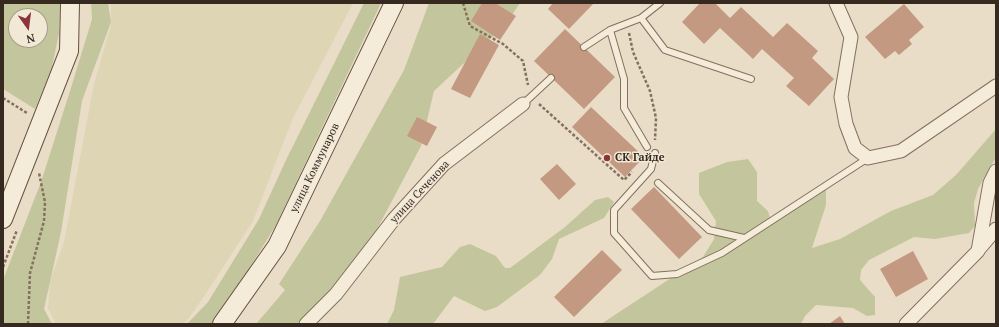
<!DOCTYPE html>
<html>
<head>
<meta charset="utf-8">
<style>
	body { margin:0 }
	#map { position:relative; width:999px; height:327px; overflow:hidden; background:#e9ddc7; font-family:"PT Serif",serif }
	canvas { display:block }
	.frame { position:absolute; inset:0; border:4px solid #352920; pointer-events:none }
	.north { position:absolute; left:8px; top:8px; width:40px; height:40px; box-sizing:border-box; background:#f1e8d6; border:1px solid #a69c8d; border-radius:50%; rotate:166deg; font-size:11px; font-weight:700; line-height:16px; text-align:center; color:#352920 }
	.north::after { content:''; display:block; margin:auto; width:14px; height:18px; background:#8b353a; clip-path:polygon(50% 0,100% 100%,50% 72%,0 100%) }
</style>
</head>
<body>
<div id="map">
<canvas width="999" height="327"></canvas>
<div class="frame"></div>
<div class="north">N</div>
</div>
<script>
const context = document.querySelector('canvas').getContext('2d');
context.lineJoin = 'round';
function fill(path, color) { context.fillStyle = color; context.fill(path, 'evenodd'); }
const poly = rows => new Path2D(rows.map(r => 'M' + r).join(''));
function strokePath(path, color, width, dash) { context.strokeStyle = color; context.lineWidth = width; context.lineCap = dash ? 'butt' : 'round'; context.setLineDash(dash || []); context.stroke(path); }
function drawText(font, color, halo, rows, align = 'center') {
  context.font = font + ' "PT Serif",serif'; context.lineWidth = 3; context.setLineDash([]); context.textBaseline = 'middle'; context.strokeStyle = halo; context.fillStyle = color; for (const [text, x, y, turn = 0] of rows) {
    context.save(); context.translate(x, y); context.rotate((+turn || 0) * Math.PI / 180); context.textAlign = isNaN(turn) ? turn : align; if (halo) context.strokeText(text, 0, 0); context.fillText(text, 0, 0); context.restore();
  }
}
fill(poly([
	[111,3,353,3,293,118,253,221,205,295,188,319,182,324,56,324,48,309,50,281,64,242,94,84,111,25]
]), '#ded5b5');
fill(poly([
	[3,3,60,3,59,33,52,67,35,109,3,89],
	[16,16,40,16,40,40,16,40],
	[91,3,108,3,111,22,82,101,61,232,44,309,52,324,3,324,3,280,41,182,70,91,92,19],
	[364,3,381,3,276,225,215,324,187,324,208,302,259,219,286,160],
	[429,3,520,3,506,24,434,91,421,146,366,250,299,324,256,324,285,290,279,284,320,221,404,70],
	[996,129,996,157,978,189,974,203,975,226,969,233,935,239,914,237,869,260,861,270,860,280,875,297,875,315,867,316,853,308,816,305,805,316,801,324,601,324,703,257,714,239,716,221,699,194,699,173,727,162,748,159,757,172,757,201,768,211,771,222,815,191,826,190,826,205,812,248,840,239,891,211,933,195,956,175],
	[608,197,614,202,604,218,559,239,552,259,540,275,497,307,485,311,454,296,433,324,387,324,394,310,400,277,442,267,460,247,470,244,496,256,505,268,510,268,565,227,595,200]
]), '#c3c69c');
fill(poly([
	[482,3,495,3,516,16,500,40,471,21],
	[553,3,594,3,569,29,548,9],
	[700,3,715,3,730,18,741,7,773,37,787,23,818,51,812,58,834,79,809,106,786,86,794,78,762,49,753,59,720,28,704,44,682,22],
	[904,4,924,27,909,40,912,44,899,55,895,51,885,59,865,37],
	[565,29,615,77,584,109,534,61],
	[480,34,499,45,470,98,451,89],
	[591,107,644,157,625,177,572,127],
	[417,117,437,127,427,146,407,136],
	[557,164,576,184,559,200,540,179],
	[654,187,702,237,679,259,631,209],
	[602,250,622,270,574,317,554,297],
	[913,251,928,279,896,297,880,269],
	[840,316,845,324,829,324]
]), '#c39981');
const lane = poly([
	[641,18,665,50,751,79],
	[610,30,624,79,624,108,647,147],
	[584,47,610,30,641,18,660,3],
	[523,104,551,78],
	[655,153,651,169,614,210,614,233,652,276,677,274,722,253,868,158],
	[658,183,709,230,744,238]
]);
const street = poly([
	[836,3,851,37,841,97,846,124,855,148,868,158,901,151,996,86],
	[979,249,996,229],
	[306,324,336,294,394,219,444,164,523,104],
	[906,324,978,251,990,183,996,171]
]);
const secondary = poly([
	[3,219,69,51,70,3],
	[222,324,277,246,394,3]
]);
strokePath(lane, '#83705e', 8);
strokePath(street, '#83705e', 15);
strokePath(secondary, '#655141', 20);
strokePath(poly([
	[463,3,470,26,503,44,523,61,528,85],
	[629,33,633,52,650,91,656,118,655,140],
	[3,98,27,113],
	[539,104,624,180,632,172],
	[3,267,17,230],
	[28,324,30,273,44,221,45,202,39,173]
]), '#83705e', 2.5, [3, 2]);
strokePath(lane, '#f5ebd9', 6);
strokePath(street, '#f5ebd9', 13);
strokePath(secondary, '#f5ebd9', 18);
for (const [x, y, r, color] of [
	[607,158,4,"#8b353a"]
]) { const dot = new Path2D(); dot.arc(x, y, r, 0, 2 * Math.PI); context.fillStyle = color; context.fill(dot); strokePath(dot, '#f1e8d6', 1.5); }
drawText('bold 11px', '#352920', '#f1e8d6', [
	["СК Гайде",615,158]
], 'left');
drawText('11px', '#352920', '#f1e8d6', [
	["улица Коммунаров",315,168,-64],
	["улица Сеченова",420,192,-47]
]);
</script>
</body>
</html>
